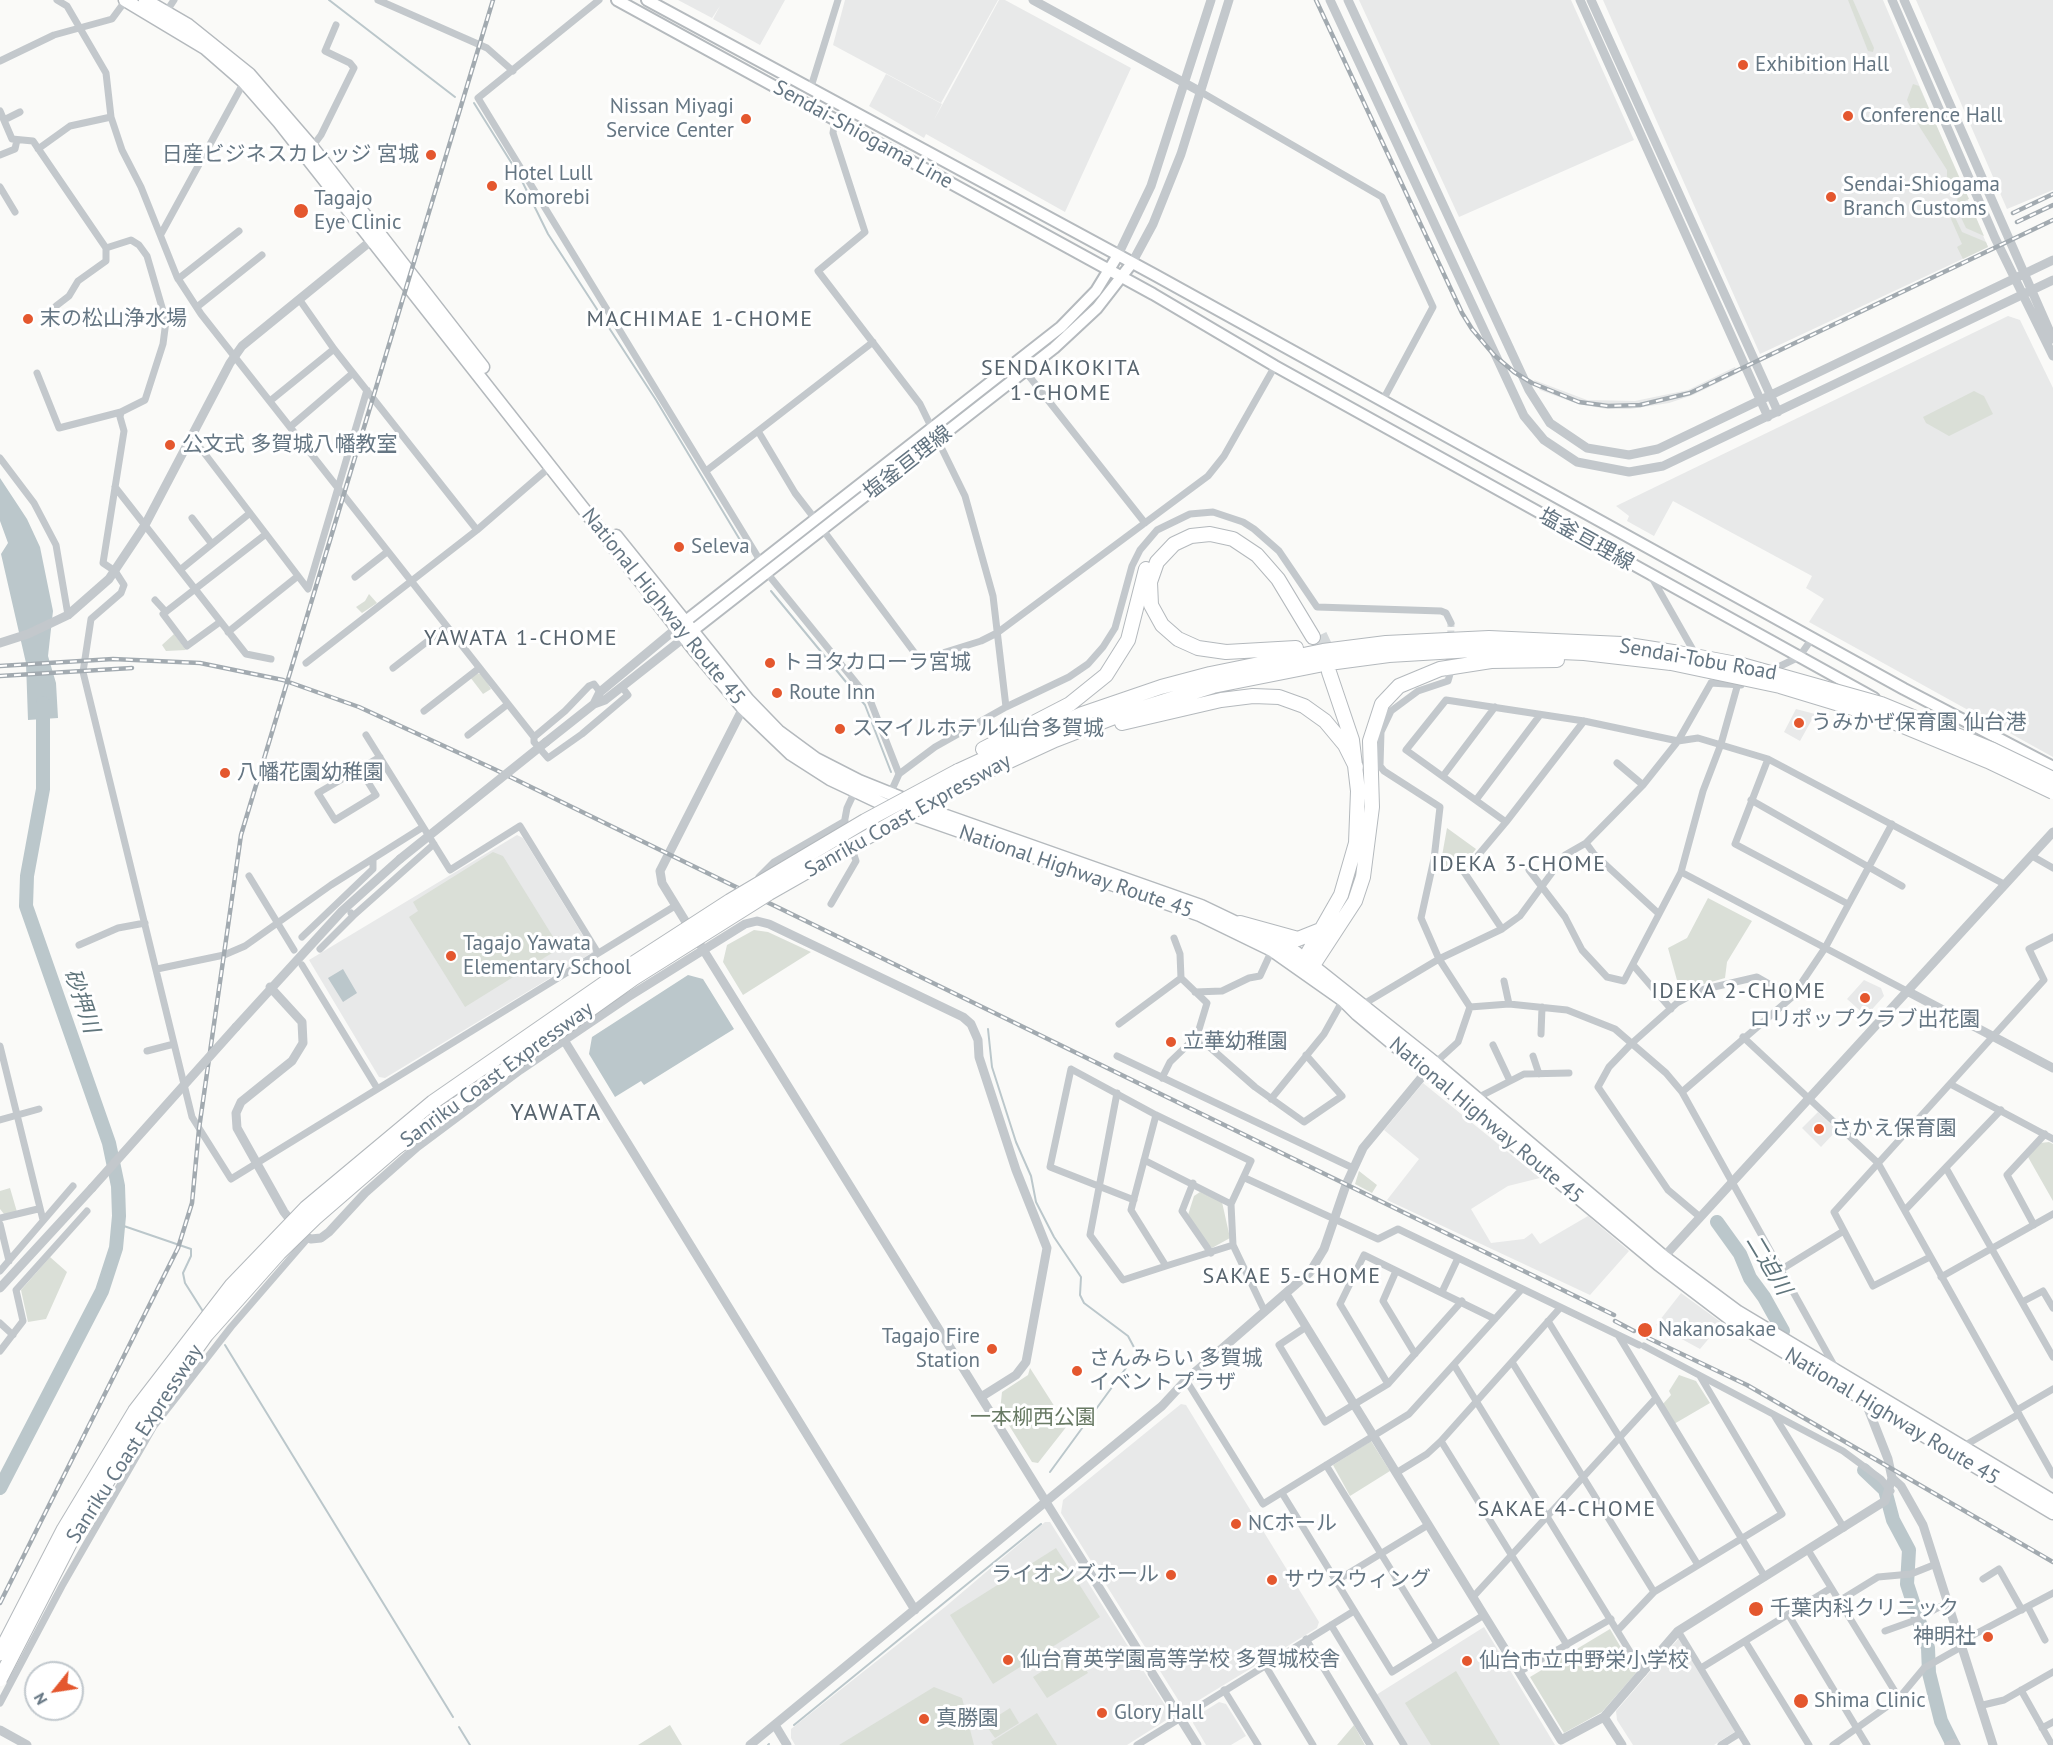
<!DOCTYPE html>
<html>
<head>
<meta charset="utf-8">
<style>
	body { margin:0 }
	#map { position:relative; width:2053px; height:1745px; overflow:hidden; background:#fafaf8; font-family:"PT Sans",sans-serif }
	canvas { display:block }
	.north { position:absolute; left:24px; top:1661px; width:60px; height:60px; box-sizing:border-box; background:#fff; border:2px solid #c1c8cd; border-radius:50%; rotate:240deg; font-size:16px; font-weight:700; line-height:24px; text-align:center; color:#657683 }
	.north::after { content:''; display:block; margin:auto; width:21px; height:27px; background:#e4572e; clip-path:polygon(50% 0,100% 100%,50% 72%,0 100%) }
</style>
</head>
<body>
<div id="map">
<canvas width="2053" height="1745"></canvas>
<div class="north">N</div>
</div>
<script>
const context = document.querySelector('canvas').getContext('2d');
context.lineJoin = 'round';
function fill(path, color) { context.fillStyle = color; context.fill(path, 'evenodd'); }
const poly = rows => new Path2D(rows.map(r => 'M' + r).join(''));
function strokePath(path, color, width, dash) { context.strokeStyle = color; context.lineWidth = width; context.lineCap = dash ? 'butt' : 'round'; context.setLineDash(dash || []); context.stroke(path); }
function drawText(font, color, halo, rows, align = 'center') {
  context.font = font + ' "PT Sans","Noto Sans JP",sans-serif'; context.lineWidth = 6; context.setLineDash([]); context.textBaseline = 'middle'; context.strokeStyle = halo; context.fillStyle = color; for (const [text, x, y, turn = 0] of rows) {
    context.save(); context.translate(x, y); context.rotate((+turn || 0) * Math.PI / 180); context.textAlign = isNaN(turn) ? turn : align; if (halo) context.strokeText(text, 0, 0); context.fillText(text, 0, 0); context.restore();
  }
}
fill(poly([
	[678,0,785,0,760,45,713,19,720,6,712,18],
	[845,0,998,0,941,103,833,45],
	[999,0,1005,0,1131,68,1065,212,926,134,924,138,869,106,886,74,942,104,934,120],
	[1359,0,1571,0,1634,140,1459,217],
	[1603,0,1883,0,1988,247,1760,354],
	[1916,0,2053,0,2053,190,2007,209],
	[2008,316,2020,320,2053,388,2053,757,1809,622,1824,599,1806,588,1812,576,1673,501,1654,536,1627,521,1629,516,1616,506],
	[1735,367,1738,373,1693,395,1669,403,1630,409,1607,409,1578,404,1540,390,1534,380,1587,400,1635,401,1688,390],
	[1796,709,1815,714,1800,741,1784,732],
	[517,835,523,838,593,952,385,1078,379,1077,309,960],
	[1864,980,1881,988,1884,996,1866,1016,1847,999],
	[1423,1083,1540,1178,1508,1186,1471,1209,1491,1243,1524,1239,1532,1233,1540,1244,1588,1216,1629,1251,1590,1295,1387,1200,1419,1159,1384,1130],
	[1818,1112,1837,1130,1821,1147,1802,1128],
	[1681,1293,1722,1323,1700,1349,1656,1325],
	[1181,1404,1186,1405,1319,1622,1317,1628,1186,1708,1182,1706,1061,1513,1063,1500],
	[1045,1522,1050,1522,1170,1713,1168,1719,1127,1745,795,1745,791,1738,791,1729,945,1607],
	[1484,1627,1555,1745,1407,1745,1376,1695],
	[1679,1638,1736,1731,1714,1745,1633,1745,1617,1720,1616,1711],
	[1219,1702,1226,1704,1246,1736,1231,1745,1206,1745,1193,1723,1195,1717]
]), '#e8e9e9');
fill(poly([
	[1848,0,1853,0,1874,48,1873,52,1868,51],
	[1913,84,1919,86,1969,199,1956,205,1958,197,1947,179,1947,170,1919,126,1907,100],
	[1968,206,1972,208,1984,236,1966,228,1958,211],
	[1953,213,1962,232,1986,242,1988,247,1963,259,1957,247,1962,244,1951,219],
	[1974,391,1984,396,1993,414,1949,436,1926,423,1923,417],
	[369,594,377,603,362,613,356,607,365,601],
	[174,634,186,650,166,651,162,645],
	[475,673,482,674,491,689,483,694,470,677],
	[1447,828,1476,849,1460,870,1440,867],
	[493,852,503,856,560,948,465,1007,409,917,418,911,413,902],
	[1708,898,1752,921,1727,962,1725,978,1680,991,1668,948,1687,938],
	[754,930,768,932,811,952,743,995,723,962,727,945],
	[2049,1142,2053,1144,2053,1201,2028,1157,2040,1143],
	[1359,1171,1377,1185,1372,1193,1355,1184],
	[10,1188,17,1212,4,1214,0,1209,0,1191],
	[1200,1192,1222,1202,1230,1238,1212,1248,1206,1243,1188,1215,1194,1196],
	[50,1257,67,1272,46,1319,28,1322,21,1290],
	[1030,1368,1067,1426,1038,1463,1032,1462,1000,1411,1002,1392,1028,1375],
	[1679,1375,1696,1381,1710,1403,1674,1424,1662,1405,1671,1395,1669,1391],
	[1371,1441,1390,1471,1350,1496,1333,1465],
	[1056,1548,1100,1617,993,1684,950,1615],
	[1610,1629,1636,1673,1602,1712,1564,1733,1530,1677],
	[1074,1651,1088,1673,1047,1698,1033,1677],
	[1456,1671,1500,1745,1431,1745,1405,1703],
	[934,1687,962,1698,974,1745,839,1745],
	[1010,1708,1019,1723,995,1738,985,1724],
	[1037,1713,1057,1745,993,1745,991,1742],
	[670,1725,682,1745,638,1745],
	[1354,1725,1365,1745,1337,1745]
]), '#dadfd7');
fill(poly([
	[0,478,27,519,40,547,53,611,48,656,56,683,58,718,28,720,26,663,1,554,8,543,0,521],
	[343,969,357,993,343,1002,328,978],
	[688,975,703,979,734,1029,644,1085,641,1081,615,1097,589,1054,592,1037]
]), '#bbc7cb');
strokePath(poly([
	[329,0,455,97],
	[474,103,519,175,548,234,656,400,746,550],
	[771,591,865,705,891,772],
	[988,1029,992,1067,1016,1142,1031,1176,1036,1202,1054,1237,1081,1277,1080,1295,1084,1303,1128,1336,1137,1353,1050,1472],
	[118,1224,191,1249,191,1256,183,1273,185,1283,204,1313],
	[225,1345,453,1717],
	[794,1725,1041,1524],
	[459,1727,470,1745],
	[768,1745,769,1744]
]), '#bbc7cb', 2);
strokePath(poly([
	[1717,1222,1740,1254,1750,1278,1764,1297,1783,1331],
	[1864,1470,1885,1490,1893,1520,1909,1550,1907,1584,1928,1648,1929,1673,1941,1721,1953,1745],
	[0,1488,102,1291,116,1248,119,1216,118,1186,109,1143,26,906,27,876,43,789,43,703]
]), '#bbc7cb', 14);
strokePath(poly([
	[1450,669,1451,623]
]), '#d5d9db', 7, [7, 3.5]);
strokePath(poly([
	[1320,635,1337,671]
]), '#d5d9db', 14, [14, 7]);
const primary = poly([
	[617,0,1153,294,1275,366,1874,698],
	[647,0,1155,275,1904,689,2053,767],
	[678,627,1061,327,1096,291,1118,255],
	[687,635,1054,348,1097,308,1132,263]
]);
const trunk = poly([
	[125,0,205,48,244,82,279,122,696,652,743,708,791,754,830,779,885,805,1200,915,1272,950,1343,1000,1357,1014,1658,1264,1733,1321,2053,1513],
	[145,0,188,25,249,74,312,147,483,367],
	[616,536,748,700,778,731,816,759,859,781,946,816,1201,906,1293,950,1435,1063,1664,1257,1738,1312,2053,1501]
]);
const motorway = poly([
	[1296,648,1226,652,1198,648,1178,639,1162,625,1151,605,1150,582,1157,562,1174,544,1191,536,1210,534,1233,539,1257,555,1278,579,1313,637],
	[1122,723,1221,700,1253,696,1279,697,1304,706,1325,721,1345,745,1356,767],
	[983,749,1070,704,1106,675,1128,640,1146,569],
	[958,771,1082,714,1161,687,1210,674,1323,651,1386,643,1489,638,1622,644,1673,652],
	[964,782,1055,740,1117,716,1213,686,1329,663,1389,655,1490,649,1584,653,1671,663],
	[1240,923,1298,939,1323,929],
	[1300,967,1341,895,1356,843,1358,791,1352,740,1329,672],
	[1308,973,1355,901,1363,877,1372,807,1370,741,1382,704,1399,686,1440,669,1491,661,1557,660]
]);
strokePath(primary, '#b5babe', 14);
strokePath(trunk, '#b4b9bd', 15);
strokePath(motorway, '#b4b9bd', 16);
strokePath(poly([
	[57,0,67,6,106,73,111,117,122,150,141,187,177,277,201,314,534,737,534,742,548,758,582,734,628,695,622,687],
	[378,0,487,48,513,71],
	[599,0,478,98,761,562],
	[166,12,174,0],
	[0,61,54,35,112,19,126,0],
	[810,90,838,0],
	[1201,92,1382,197,1433,307,1383,400],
	[0,111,12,139,33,141,106,248,131,240,139,245,147,256,166,321,163,344,145,400,121,412,120,417,124,431,103,563,115,571,124,585,121,593,91,619,83,672,192,1117,231,1179,675,906],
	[4,120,20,112],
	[835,120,833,133,865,232,818,271,920,404,965,496,993,596,1006,707],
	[312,147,321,135,354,68,350,63,325,51,336,25],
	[38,149,70,126,111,117],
	[0,155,15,149,17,140],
	[0,187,15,212],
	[161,234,244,82],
	[178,279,239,231],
	[299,299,334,349,477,530],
	[56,306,69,296,78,281,106,261,106,248],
	[197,307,262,255],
	[1025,371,1145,523],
	[37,373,59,428,121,412],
	[270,401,334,349],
	[290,427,353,373],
	[192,437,308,589,367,390],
	[0,458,34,503,56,545,68,615],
	[706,471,758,431],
	[115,487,246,654,271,659],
	[192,518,212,544],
	[815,519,795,493,758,431,873,342],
	[823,530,920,660,981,641,997,633,1208,476,1224,456,1275,366],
	[180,570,250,513],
	[767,573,870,700,899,774],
	[1651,576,1697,657],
	[355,577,387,552],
	[155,600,166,612],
	[220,622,187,646,163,614,266,534],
	[228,632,298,576],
	[306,663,477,530,551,466],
	[393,668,446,627],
	[1770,671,1799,657,1813,637],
	[1450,674,1448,681,1418,691,1391,711,1381,732,1380,766,1384,771,1440,807,1434,859,1421,918,1439,959,1470,1007],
	[1711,683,1741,685],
	[424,711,478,669],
	[366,735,450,870,520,826,598,953],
	[468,735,508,704],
	[534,737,565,711,589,686,594,684,600,692],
	[1768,759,1735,844,1848,904],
	[1617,763,1643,785],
	[360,769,376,795,335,820,318,793,380,757],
	[1443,776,1495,707],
	[1476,800,1540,715],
	[1751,800,1902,886],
	[885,805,899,774,935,747,1006,707,1069,677,1088,664,1103,647,1115,628,1132,566,1140,550,1157,530,1190,514,1213,512,1243,522,1254,529,1279,551,1317,607,1441,611,1446,613,1451,623],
	[1506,822,1406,750,1446,700,1584,721,1678,741,1698,738,1768,759,2004,884],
	[1586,843,1594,854,1658,913],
	[2032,856,2053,868],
	[1529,870,1565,917,1582,950,1607,977,1624,981,1681,872,1703,791,1721,744,1737,687],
	[1681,872,1907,991],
	[249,876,294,950],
	[759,877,774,862,845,821],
	[831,904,856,861,844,824,847,808,855,791],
	[353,916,434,844],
	[1502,929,1464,872,1506,822,1584,721],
	[302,937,373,869,373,859],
	[1174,938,1180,954,1181,978],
	[79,945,118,928,145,923],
	[320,949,353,916,351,913],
	[302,965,377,1088],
	[1633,965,1671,1009],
	[157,969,224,955,245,946,331,885,423,827],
	[1504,981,1509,1004],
	[1195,992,1222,991,1249,978,1260,976,1272,950],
	[1362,1005,1439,959,1502,929,1520,916,1565,855,1586,843,1643,785,1678,741,1711,683],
	[1470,1007,1509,1004,1567,1010,1615,1029,1666,1073,1682,1092,1836,1369],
	[1119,1024,1181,978,1207,1003,1197,1036,1170,1062,1162,1078],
	[1541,1034,1542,1007],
	[1197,1036,1255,1087,1304,1122,1342,1096,1306,1055],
	[1743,1037,1878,1163,2053,1475],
	[1493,1045,1510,1081],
	[0,1046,43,1220],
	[147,1051,174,1044],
	[1117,1056,1353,1168],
	[1533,1056,1539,1074],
	[1434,1064,1458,1042,1470,1007],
	[1952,1085,2053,1139],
	[1682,1092,1792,997,1825,948,1892,824],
	[1117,1093,1090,1235,1123,1280,1166,1266,1131,1210,1156,1115],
	[1477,1098,1524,1074,1569,1073],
	[1271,1099,1324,1034,1343,1000],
	[0,1120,39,1109],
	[1144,1160,1231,1204],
	[1946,1168,2053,1357],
	[1245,1178,1378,1239,1398,1229,1639,1345],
	[1193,1183,1182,1211,1211,1253],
	[1134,1200,1050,1167,1071,1069,1156,1115,1251,1161,1231,1204,1233,1245,1265,1312],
	[1905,1210,2001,1110],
	[1700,1217,1668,1190,1598,1087,1609,1067,1631,1044,1677,1003,1701,990,1757,977,1792,997],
	[0,1218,38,1209],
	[0,1224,9,1261],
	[2034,1225,2007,1175,2045,1134],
	[1930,1257,1873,1286,1834,1212,2044,980,2029,949,2053,937],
	[1166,1266,1233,1245],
	[1782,1269,1842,1232],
	[0,1271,73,1186],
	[1396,1271,1383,1301,1415,1354],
	[1941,1277,2053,1214],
	[1442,1292,1458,1258],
	[2022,1302,2043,1291,2053,1308],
	[1548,1321,1698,1565],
	[0,1323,13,1335],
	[1306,1327,1279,1345,1325,1422,1388,1384,1462,1301],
	[1618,1335,1765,1577],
	[1644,1346,1843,1451,1881,1479,1891,1491],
	[0,1351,23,1321,16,1290,87,1211],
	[1512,1362,1654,1592],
	[1454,1365,1643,1673],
	[1186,1380,1263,1504,1409,1414,1522,1289],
	[1388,1384,1340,1304,1364,1255,1495,1319],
	[2017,1410,2053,1389],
	[1774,1415,1844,1528],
	[1441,1441,1567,1645],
	[1962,1447,2019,1414],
	[1326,1465,1437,1644],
	[1396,1473,1427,1454,1441,1441,1560,1308],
	[1282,1493,1392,1672,1484,1615],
	[1808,1550,1899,1698],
	[1983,1579,1999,1569,2022,1610],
	[1336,1581,1428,1525],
	[1473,1597,1655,1399],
	[1839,1601,1878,1577,1911,1574,1936,1564],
	[2028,1607,2045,1640],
	[1788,1614,1867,1745],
	[1331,1625,1404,1745],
	[1618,1630,1654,1592,1782,1514,1700,1376],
	[1678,1631,1747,1745],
	[1885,1631,1913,1621,1949,1602],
	[1306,1639,1370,1745],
	[1745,1641,1809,1745],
	[1962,1641,2053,1593],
	[1265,1665,1313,1745],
	[1701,1668,1831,1588],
	[1519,1672,1611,1619],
	[1224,1690,1258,1745],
	[2021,1690,2052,1745],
	[0,1703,62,1586,154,1426,231,1327,308,1238],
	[1983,1705,2004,1700,2053,1672],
	[2042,1728,2053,1722],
	[1137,1745,1354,1611],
	[1721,1745,1740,1733],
	[1833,1745,1899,1698,1924,1668,1963,1646],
	[1948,1745,1954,1742,1957,1745]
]), '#c3c8cc', 7);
strokePath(poly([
	[1033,0,1201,92],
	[1330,0,1524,416,1544,440,1577,462,1629,472,1663,466,2053,280],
	[1348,0,1529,390,1550,423,1587,448,1629,455,1658,449,2053,260],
	[1580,0,1768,417],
	[1591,0,1778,412],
	[1892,0,1995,238,2053,356],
	[1904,0,2053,339],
	[1118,255,1151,186,1211,0],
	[1132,263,1153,224,1181,154,1229,0],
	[0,643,28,634,68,615,109,579,145,525,230,363,242,346,377,236],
	[594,704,600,692,677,628],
	[546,742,594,704,605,700,685,637],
	[692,932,662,883,660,871,743,708],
	[701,946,1149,1668],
	[270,987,302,1022,303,1043,292,1061,241,1102,236,1113,237,1128,284,1212,303,1236,311,1239,321,1238,329,1232,365,1193,417,1147,520,1070,628,997,745,924,757,921,769,924,963,1017,971,1024,978,1040,979,1057,1016,1170,1047,1248,1026,1362,1016,1375,981,1397],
	[1907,991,2053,1068],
	[236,1027,342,911,400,859],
	[564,1040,915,1610],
	[1661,1260,2053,832],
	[0,1288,92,1188],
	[1286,1294,1561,1740,1604,1717],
	[1864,1398,1888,1459,1892,1478,1901,1486,1923,1525,1993,1745],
	[1152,1673,1197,1745],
	[775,1725,787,1745],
	[0,1730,27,1745],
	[750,1745,1162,1406,1186,1380,1310,1272,1324,1249,1346,1185,1363,1148,1426,1072],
	[1622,1745,1604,1717,1678,1631,1885,1501,1892,1478]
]), '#c3c8cc', 9);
strokePath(primary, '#fff', 10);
strokePath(trunk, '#fff', 12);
strokePath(motorway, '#fff', 14);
const rail = poly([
	[1316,0,1462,313,1472,329,1494,355,1514,372,1532,383,1579,402,1608,406,1640,405,1690,393,2053,220],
	[2013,213,2053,194],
	[2017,222,2053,205],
	[0,666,113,659,200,663,283,680,359,707,494,769,1614,1315],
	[0,676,132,668],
	[1615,1321,1634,1331],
	[1648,1338,1747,1385,2053,1562],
	[0,1603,178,1248,192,1203,199,1129,241,835,493,0]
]);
strokePath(rail, '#a2aab0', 4.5);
strokePath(rail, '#fff', 2, [7]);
const motorwayBridge = poly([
	[1673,652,1742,665,1881,704,1993,750,2053,779],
	[1671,663,1780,686,1879,716,1988,761,2053,792],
	[0,1653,64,1529,135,1411,232,1285,306,1208,433,1102,628,967,730,901,865,821,958,771],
	[0,1679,74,1535,146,1419,206,1335,279,1253,315,1218,397,1147,634,978,769,893,964,782]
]);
strokePath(motorwayBridge, '#b4b9bd', 16, []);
strokePath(poly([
	[400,859,546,742],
	[92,1188,236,1027]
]), '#c3c8cc', 9);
strokePath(motorwayBridge, '#fff', 14);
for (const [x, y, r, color] of [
	[1743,65,6,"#e4572e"],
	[1848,116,6,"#e4572e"],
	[746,119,6,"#e4572e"],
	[431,155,6,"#e4572e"],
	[492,186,6,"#e4572e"],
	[1831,197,6,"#e4572e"],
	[301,211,8,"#e4572e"],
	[28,319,6,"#e4572e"],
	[170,445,6,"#e4572e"],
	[679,547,6,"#e4572e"],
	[770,663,6,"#e4572e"],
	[777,693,6,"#e4572e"],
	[1799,723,6,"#e4572e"],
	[840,729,6,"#e4572e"],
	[225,773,6,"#e4572e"],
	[451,956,6,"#e4572e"],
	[1865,998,6,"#e4572e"],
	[1171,1042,6,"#e4572e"],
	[1819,1129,6,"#e4572e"],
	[1645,1330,8,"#e4572e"],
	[992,1349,6,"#e4572e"],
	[1077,1371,6,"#e4572e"],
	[1236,1524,6,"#e4572e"],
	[1171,1575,6,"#e4572e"],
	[1272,1580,6,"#e4572e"],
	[1756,1609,8,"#e4572e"],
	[1988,1637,6,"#e4572e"],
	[1008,1660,6,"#e4572e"],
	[1467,1661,6,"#e4572e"],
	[1801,1701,8,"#e4572e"],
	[1102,1713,6,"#e4572e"],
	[924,1719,6,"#e4572e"]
]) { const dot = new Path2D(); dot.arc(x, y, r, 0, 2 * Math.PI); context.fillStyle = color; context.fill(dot); strokePath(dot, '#fff', 2); }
drawText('21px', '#657683', '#fff', [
	["Exhibition Hall",1755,65],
	["Nissan Miyagi",734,107,"right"],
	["Service Center",734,131,"right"],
	["Conference Hall",1860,116],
	["日産ビジネスカレッジ 宮城",419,155,"right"],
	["Hotel Lull",504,174],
	["Komorebi",504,198],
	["Sendai-Shiogama",1843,185],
	["Branch Customs",1843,209],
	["Tagajo",314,199],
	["Eye Clinic",314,223],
	["末の松山浄水場",40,319],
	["公文式 多賀城八幡教室",182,445],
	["Seleva",691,547],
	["トヨタカローラ宮城",782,663],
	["Route Inn",789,693],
	["うみかぜ保育園 仙台港",1811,723],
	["スマイルホテル仙台多賀城",852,729],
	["八幡花園幼稚園",237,773],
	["Tagajo Yawata",463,944],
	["Elementary School",463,968],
	["ロリポップクラブ出花園",1865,1020,"center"],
	["立華幼稚園",1183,1042],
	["さかえ保育園",1831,1129],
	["Nakanosakae",1658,1330],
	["Tagajo Fire",980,1337,"right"],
	["Station",980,1361,"right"],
	["さんみらい 多賀城",1089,1359],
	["イベントプラザ",1089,1383],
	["NCホール",1248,1524],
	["ライオンズホール",1159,1575,"right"],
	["サウスウィング",1284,1580],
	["千葉内科クリニック",1770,1609],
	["神明社",1976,1637,"right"],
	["仙台育英学園高等学校 多賀城校舎",1020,1660],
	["仙台市立中野栄小学校",1479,1661],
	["Shima Clinic",1814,1701],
	["Glory Hall",1114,1713],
	["真勝園",936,1719]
], 'left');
drawText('21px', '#657683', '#fff', [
	["Sendai-Shiogama Line",863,135,29],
	["塩釜亘理線",908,463,-38],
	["塩釜亘理線",1586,540,29],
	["National Highway Route 45",663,607,51],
	["Sendai-Tobu Road",1698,660,10],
	["Sanriku Coast Expressway",908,816,-29],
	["National Highway Route 45",1076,872,19],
	["Sanriku Coast Expressway",497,1075,-36],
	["National Highway Route 45",1486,1121,40],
	["National Highway Route 45",1892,1417,31],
	["Sanriku Coast Expressway",135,1444,-57]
]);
drawText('21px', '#687a64', '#fff', [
	["一本柳西公園",1033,1418]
]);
context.letterSpacing = '1.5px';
drawText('22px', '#57646e', '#fff', [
	["MACHIMAE 1-CHOME",700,320],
	["SENDAIKOKITA",1061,369],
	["1-CHOME",1061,394],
	["YAWATA 1-CHOME",521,639],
	["IDEKA 3-CHOME",1519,865],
	["IDEKA 2-CHOME",1739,992],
	["SAKAE 5-CHOME",1292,1277],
	["SAKAE 4-CHOME",1567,1510]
]);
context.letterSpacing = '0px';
drawText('italic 22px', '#60757c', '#fff', [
	["砂押川",81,1001,71],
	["二迫川",1768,1265,59]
]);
context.letterSpacing = '1.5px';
drawText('24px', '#57646e', '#fff', [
	["YAWATA",556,1113]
]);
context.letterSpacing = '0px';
</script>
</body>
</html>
